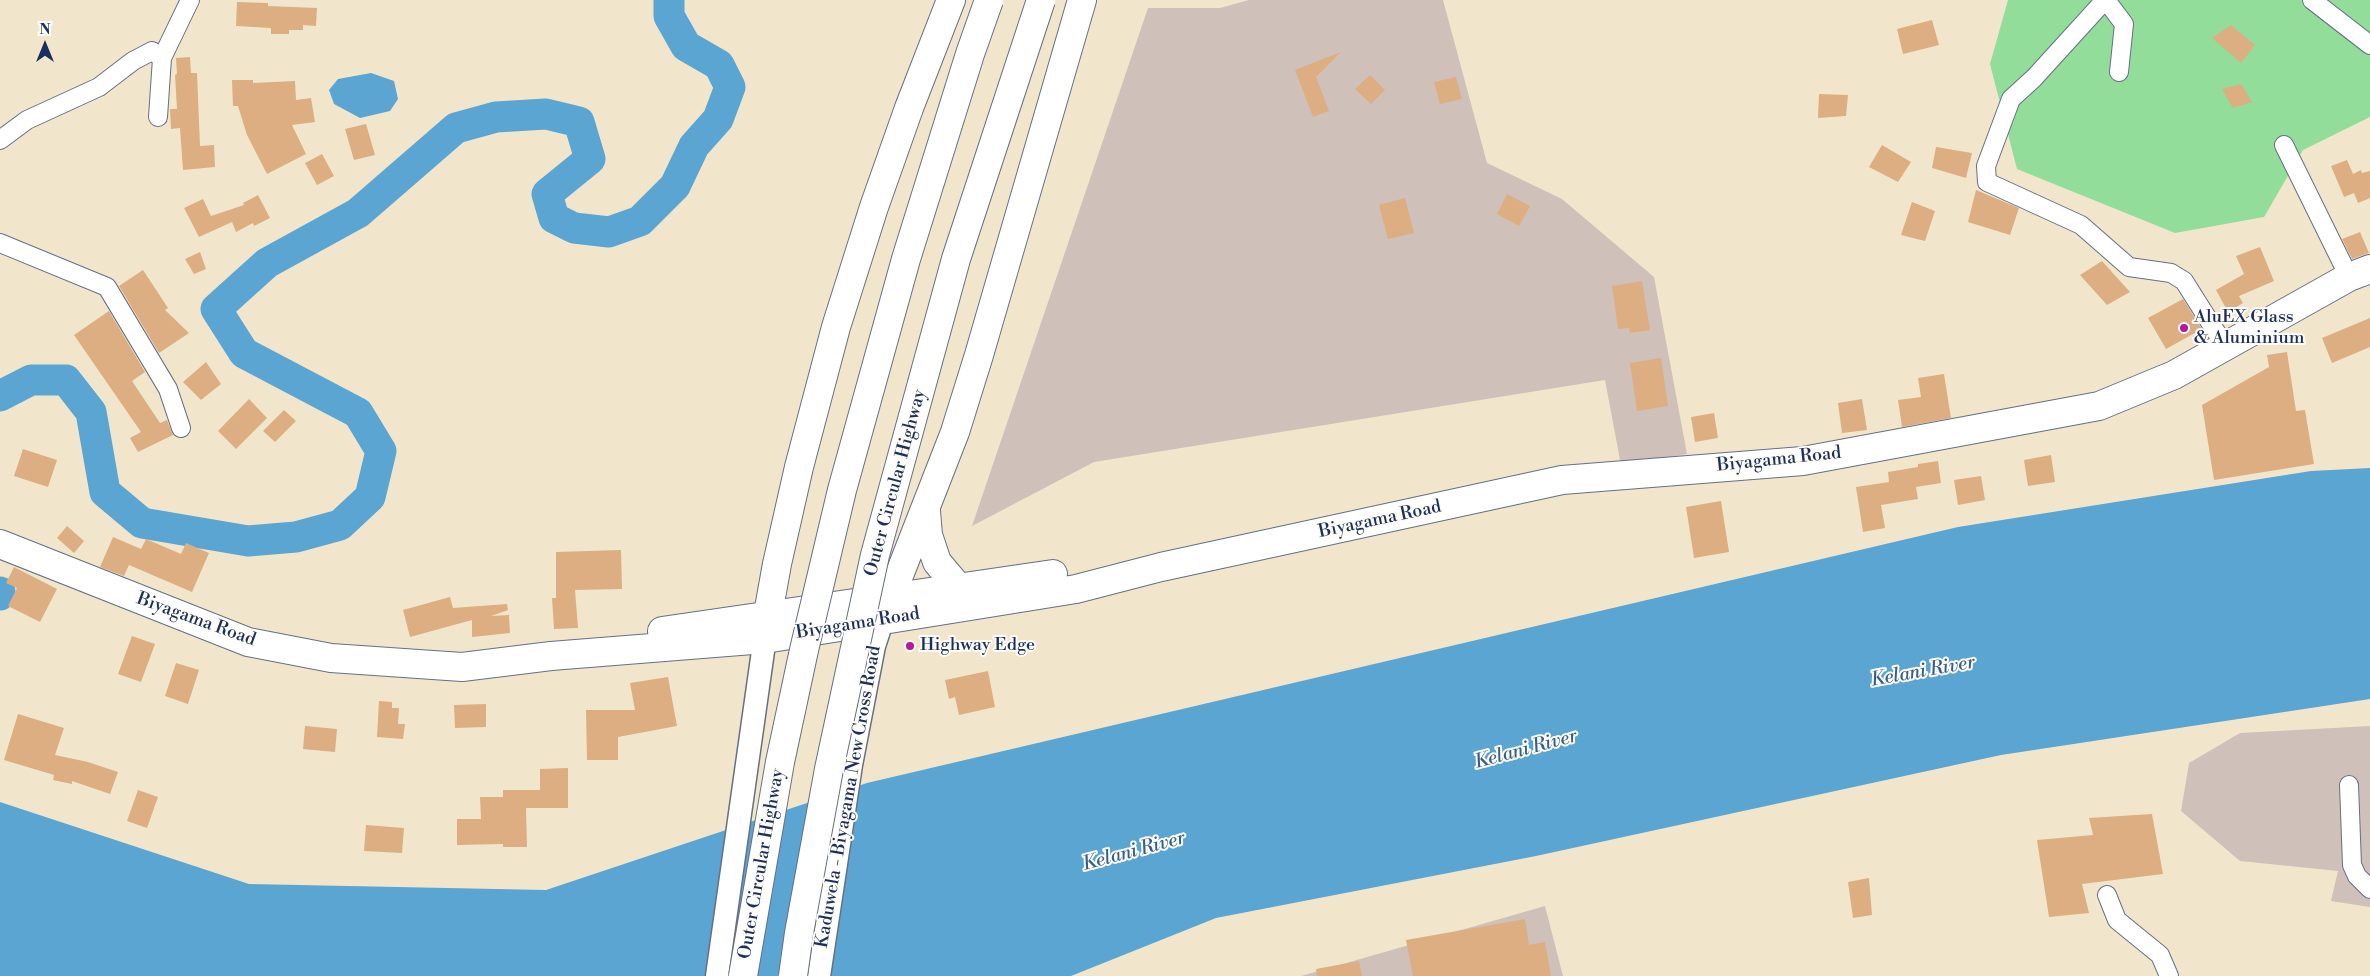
<!DOCTYPE html>
<html>
<head>
<meta charset="utf-8">
<style>
	body { margin:0 }
	#map { position:relative; width:2370px; height:976px; overflow:hidden; background:#f1e6cc; font-family:"Libre Bodoni",serif }
	canvas { display:block }
	.north { position:absolute; left:20px; top:20px; width:50px; height:50px; -webkit-text-stroke:4px #fdfcf7; paint-order:stroke; rotate:0deg; font-size:14px; font-weight:700; line-height:20px; text-align:center; color:#1b2f5e }
	.north::after { content:''; display:block; margin:auto; width:18px; height:22px; background:#1b2f5e; clip-path:polygon(50% 0,100% 100%,50% 72%,0 100%) }
</style>
</head>
<body>
<div id="map">
<canvas width="2370" height="976"></canvas>
<div class="north">N</div>
</div>
<script>
const context = document.querySelector('canvas').getContext('2d');
context.lineJoin = 'round';
function fill(path, color) { context.fillStyle = color; context.fill(path, 'evenodd'); }
const poly = rows => new Path2D(rows.map(r => 'M' + r).join(''));
function strokePath(path, color, width, dash) { context.strokeStyle = color; context.lineWidth = width; context.lineCap = dash ? 'butt' : 'round'; context.setLineDash(dash || []); context.stroke(path); }
function drawText(font, color, halo, rows, align = 'center') {
  context.font = font + ' "Libre Bodoni",serif'; context.lineWidth = 4; context.setLineDash([]); context.textBaseline = 'middle'; context.strokeStyle = halo; context.fillStyle = color; for (const [text, x, y, turn = 0] of rows) {
    context.save(); context.translate(x, y); context.rotate((+turn || 0) * Math.PI / 180); context.textAlign = isNaN(turn) ? turn : align; if (halo) context.strokeText(text, 0, 0); context.fillText(text, 0, 0); context.restore();
  }
}
fill(poly([
	[1249,0,1443,0,1487,163,1562,199,1654,277,1687,454,1621,465,1605,380,1094,462,972,526,1148,8,1220,8],
	[2370,726,2370,907,2331,901,2338,871,2240,861,2181,811,2189,763,2240,733],
	[1545,906,1563,976,1301,976]
]), '#cfc0ba');
fill(poly([
	[2008,0,2370,0,2370,117,2303,150,2264,217,2175,233,2017,169,1990,64]
]), '#92dd99');
fill(poly([
	[371,73,394,81,398,99,390,111,360,118,334,104,329,90,338,79],
	[2370,468,2370,699,2001,755,1536,856,1216,918,1071,976,0,976,0,802,249,884,546,890,867,783,1958,527,2311,471]
]), '#5aa5d2');
strokePath(poly([
	[0,396,31,380,66,380,91,412,105,492,142,523,248,541,296,537,340,525,370,497,381,451,358,413,244,353,216,309,267,263,358,213,456,128,496,117,546,114,579,122,590,159,547,194,554,218,574,228,609,232,640,221,675,186,694,146,718,119,730,87,719,65,686,46,669,16,669,0],
	[0,592,0,595]
]), '#5aa5d2', 31);
fill(poly([
	[237,2,268,3,268,6,317,8,316,26,303,25,303,30,289,30,289,34,271,34,271,28,236,26],
	[1932,20,1939,45,1903,54,1897,29],
	[2231,25,2255,45,2241,63,2212,38],
	[1341,52,1316,77,1329,111,1313,117,1295,70],
	[190,57,191,73,197,73,200,146,214,145,215,167,183,170,180,128,171,129,170,109,177,109,175,75,177,74,176,58],
	[1370,75,1385,90,1371,104,1355,89],
	[1456,77,1462,99,1440,104,1434,82],
	[232,80,253,80,253,83,295,81,296,100,311,98,315,122,292,125,306,154,267,174,247,135,238,106,233,106],
	[2241,84,2252,102,2233,108,2222,89],
	[1819,94,1848,95,1846,116,1818,118],
	[366,124,375,155,354,160,345,129],
	[1882,145,1911,162,1898,182,1869,167],
	[1936,147,1972,153,1966,178,1932,168],
	[322,154,334,176,317,185,305,163],
	[2347,160,2353,174,2361,170,2362,173,2370,171,2370,198,2358,203,2354,193,2344,197,2331,166],
	[1976,190,2019,208,2010,235,1968,222],
	[1507,194,1530,206,1519,226,1497,214],
	[258,195,270,218,254,226,253,223,236,232,232,222,199,237,184,208,203,199,211,216,244,205,243,203],
	[1405,198,1414,233,1388,239,1379,205],
	[1912,202,1935,211,1925,241,1901,235],
	[2360,232,2369,253,2352,259,2342,239],
	[2260,247,2274,281,2239,296,2243,303,2228,312,2216,290,2244,274,2236,256],
	[200,252,206,269,194,274,185,259],
	[2102,261,2130,292,2107,305,2080,275],
	[143,270,168,308,165,310,189,333,159,353,119,286],
	[1642,281,1650,330,1630,333,1629,328,1618,329,1612,286],
	[2183,299,2202,329,2166,349,2148,318],
	[109,311,145,372,132,381,160,423,167,420,173,435,138,452,130,438,141,432,74,335],
	[2370,318,2370,347,2332,363,2322,338],
	[2287,352,2296,411,2305,410,2314,464,2214,480,2202,405,2269,367,2267,355],
	[1661,358,1668,406,1637,411,1630,363],
	[206,362,221,384,201,400,183,382],
	[1944,374,1951,418,1902,427,1898,400,1921,397,1918,378],
	[249,399,267,418,236,449,218,431],
	[1862,399,1867,430,1842,433,1838,403],
	[284,410,296,421,275,442,263,431],
	[1714,413,1718,438,1695,442,1691,417],
	[23,449,57,460,48,487,14,476],
	[2051,455,2055,482,2028,486,2024,460],
	[1938,461,1941,483,1916,487,1918,499,1881,505,1885,528,1863,532,1856,487,1889,482,1888,472,1918,467,1918,464],
	[1981,476,1985,500,1958,505,1954,480],
	[1721,501,1729,552,1694,558,1686,507],
	[67,526,84,541,74,553,57,538],
	[113,537,141,549,146,539,181,554,186,543,209,553,192,592,129,565,124,576,100,567],
	[621,550,622,589,575,590,578,628,554,629,552,598,556,598,556,552],
	[14,567,57,589,40,622,8,606,17,588,6,583],
	[450,597,453,608,507,604,508,610,491,616,509,615,510,633,472,637,472,620,410,637,403,610],
	[132,636,155,644,141,682,118,674],
	[176,663,199,670,188,704,165,696],
	[988,671,995,707,959,715,955,697,949,699,945,680],
	[668,677,677,726,618,737,618,760,587,760,586,710,635,710,630,683],
	[379,701,392,702,392,708,399,708,398,724,405,724,403,739,377,737],
	[486,704,486,727,455,728,454,705],
	[18,714,64,728,55,755,88,762,118,772,110,794,72,781,72,784,53,780,54,775,4,760],
	[305,726,337,729,335,752,303,749],
	[568,768,568,808,526,808,527,847,503,847,503,844,457,845,457,819,481,819,480,797,503,797,503,790,540,790,540,769],
	[138,790,158,797,147,828,127,821],
	[2152,814,2163,874,2082,884,2089,913,2049,917,2037,840,2093,835,2089,818],
	[366,825,404,828,402,853,364,851],
	[1869,878,1872,915,1853,918,1848,882],
	[1525,919,1529,945,1545,942,1551,976,1413,976,1406,940],
	[1359,961,1362,976,1317,976,1316,969]
]), '#ddae82');
const minor = poly([
	[2105,0,2034,78,2011,99,1986,166,1987,182,2081,225,2129,267,2171,273,2184,281,2225,346],
	[2106,0,2124,24,2119,72],
	[2312,0,2370,45],
	[162,58,190,0],
	[0,140,27,120,99,87,133,61,152,51,162,58,158,117],
	[2284,145,2349,277],
	[0,243,107,287,168,389,181,428],
	[2349,785,2352,865,2357,876,2370,889],
	[2107,895,2117,920,2160,955,2169,976]
]);
const tertiary = poly([
	[717,976,767,623],
	[819,976,851,765,874,646,887,606]
]);
const primary = poly([
	[0,544,248,642,331,658,462,667,551,656,765,639,1076,589,1161,567,1562,480,1803,461,2099,406,2174,375,2349,277,2370,269],
	[662,631,1053,574]
]);
const motorway = poly([
	[926,511,928,535,937,562,958,587],
	[891,596,955,432,979,355,1082,0],
	[768,614,777,564,799,467,836,327,874,207,909,108,951,0]
]);
strokePath(minor, '#666f84', 20);
strokePath(tertiary, '#666f84', 25);
strokePath(primary, '#666f84', 30);
strokePath(motorway, '#666f84', 30);
strokePath(minor, '#fff', 18);
strokePath(tertiary, '#fff', 22);
strokePath(primary, '#fff', 28);
strokePath(motorway, '#fff', 28);
const motorwayBridge = poly([
	[743,976,780,762,804,650,842,490,906,259,970,54,989,0],
	[793,976,799,933,829,769,875,555,956,259,1041,0]
]);
strokePath(motorwayBridge, '#666f84', 30, []);
strokePath(motorwayBridge, '#fff', 28);
for (const [x, y, r, color] of [
	[2184,328,5,"#b5179e"],
	[910,646,5,"#b5179e"]
]) { const dot = new Path2D(); dot.arc(x, y, r, 0, 2 * Math.PI); context.fillStyle = color; context.fill(dot); strokePath(dot, '#fdfcf7', 2); }
drawText('18px', '#1b2f5e', '#fdfcf7', [
	["AluEX Glass",2194,318],
	["& Aluminium",2194,339],
	["Highway Edge",920,646]
], 'left');
drawText('18px', '#1b2f5e', '#fdfcf7', [
	["Biyagama Road",1779,460,-6],
	["Outer Circular Highway",896,483,-75],
	["Biyagama Road",1380,520,-12],
	["Biyagama Road",196,620,20],
	["Biyagama Road",858,624,-9],
	["Kaduwela - Biyagama New Cross Road",849,797,-80],
	["Outer Circular Highway",762,864,-80]
]);
drawText('italic 19px', '#345e8c', '#fdfcf7', [
	["Kelani River",1923,672,-10],
	["Kelani River",1526,750,-15],
	["Kelani River",1134,852,-15]
]);
</script>
</body>
</html>
